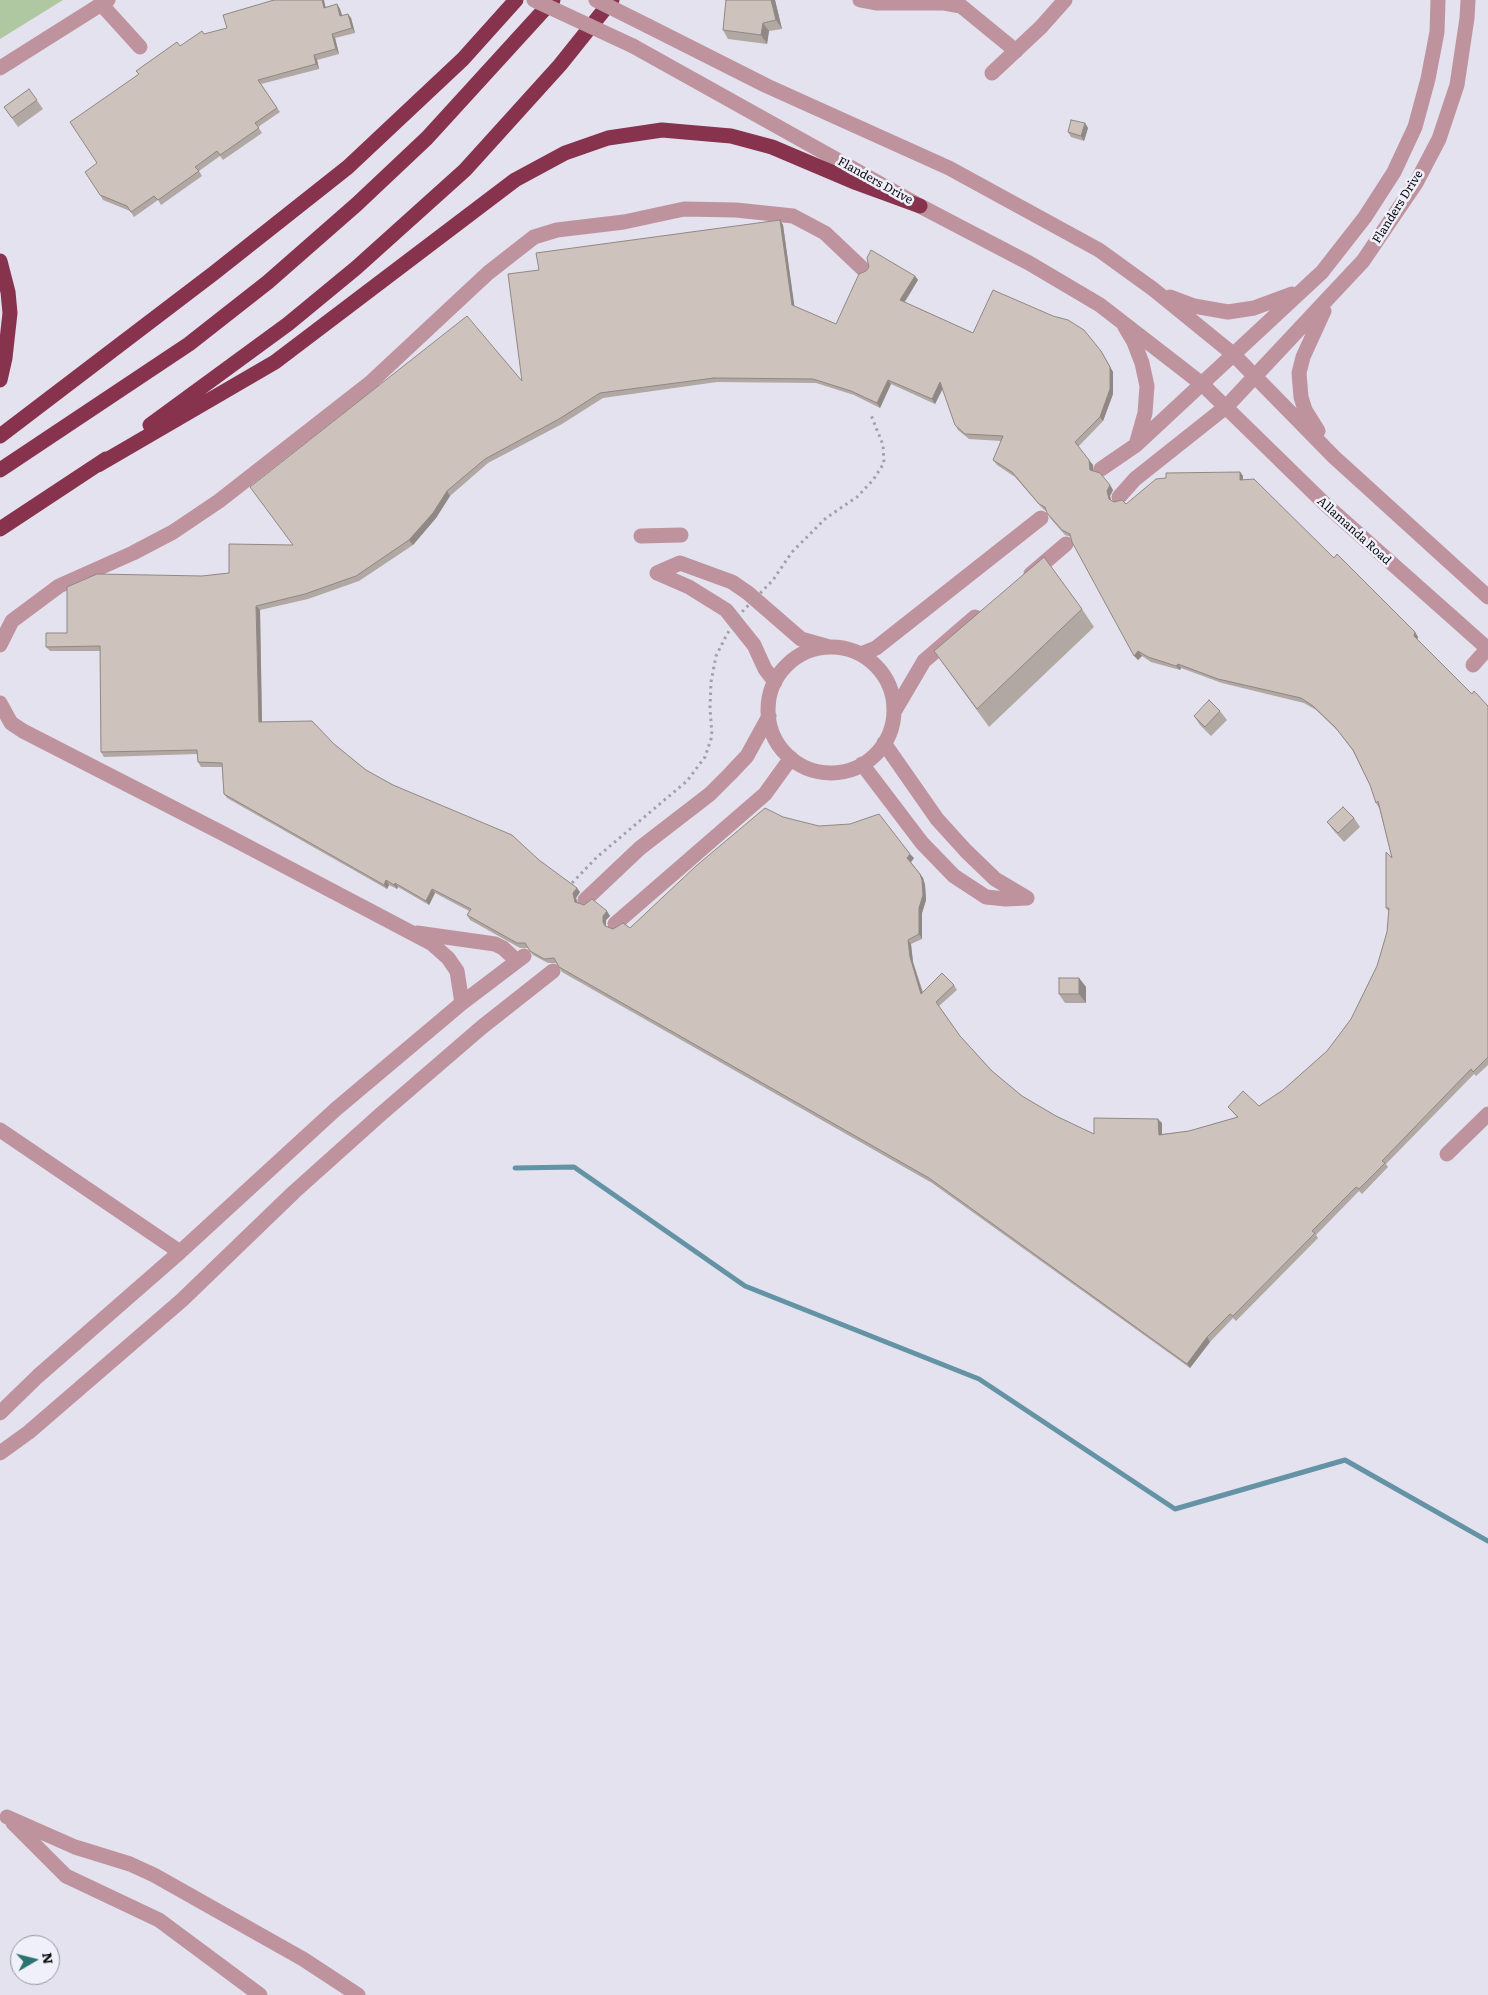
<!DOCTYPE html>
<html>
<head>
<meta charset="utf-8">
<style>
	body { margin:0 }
	#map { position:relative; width:1488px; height:1995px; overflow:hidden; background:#e3e2ee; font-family:Literata,serif }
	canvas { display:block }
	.north { position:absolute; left:10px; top:1935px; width:50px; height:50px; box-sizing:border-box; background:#f0f0fb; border:1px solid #95959d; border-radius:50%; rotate:82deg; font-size:14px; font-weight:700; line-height:20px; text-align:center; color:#0d0d11 }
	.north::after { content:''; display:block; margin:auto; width:18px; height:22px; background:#2c746f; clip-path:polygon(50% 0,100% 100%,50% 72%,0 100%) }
</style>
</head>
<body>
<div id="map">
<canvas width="1488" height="1995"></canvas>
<div class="north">N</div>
</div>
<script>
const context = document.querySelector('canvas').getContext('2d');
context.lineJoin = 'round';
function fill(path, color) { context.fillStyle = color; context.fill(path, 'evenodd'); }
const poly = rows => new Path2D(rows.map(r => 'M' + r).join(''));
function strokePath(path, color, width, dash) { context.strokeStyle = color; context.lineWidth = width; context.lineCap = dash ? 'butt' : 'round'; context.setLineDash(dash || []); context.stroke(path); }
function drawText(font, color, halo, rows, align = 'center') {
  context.font = font + ' Literata,serif'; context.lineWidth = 5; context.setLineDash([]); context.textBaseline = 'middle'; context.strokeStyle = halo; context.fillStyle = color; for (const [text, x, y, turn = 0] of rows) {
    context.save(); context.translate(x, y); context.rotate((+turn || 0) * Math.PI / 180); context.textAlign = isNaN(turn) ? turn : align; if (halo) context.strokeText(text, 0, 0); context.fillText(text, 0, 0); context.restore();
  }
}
fill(poly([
	[0,0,63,0,0,39]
]), '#b0c8a2');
strokePath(poly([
	[515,1168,574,1167,745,1286,979,1379,1175,1509,1345,1460,1488,1541]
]), '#6393a4', 5);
strokePath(poly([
	[792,552,826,518,857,497,873,480,884,463,883,445,871,415],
	[572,883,597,857,687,781,705,757,712,736,710,708]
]), '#a1a1aa', 3, [2.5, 4]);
strokePath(poly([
	[860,0,876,3,944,3,961,6,1016,51],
	[101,4,140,47],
	[648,26,767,86,949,168,1099,250,1153,289,1233,354,1334,457,1488,597],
	[633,46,920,206,1029,263,1100,305,1202,384,1325,504,1488,649],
	[0,68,108,0],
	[992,73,1041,27,1065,0],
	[1170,297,1194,306,1228,312,1254,308,1292,294],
	[1125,327,1134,342,1142,363,1147,386,1145,413,1136,445],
	[1318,431,1305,410,1301,397,1299,373,1303,357,1324,311],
	[1101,469,1136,445,1322,272,1365,217,1394,172,1415,127,1428,79,1437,32,1438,0],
	[1119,497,1135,479,1227,406,1363,261,1416,183,1439,139,1457,85,1467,18,1468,0],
	[641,536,681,535],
	[657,573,680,563,732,582,748,593,801,639,826,646],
	[657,573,689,587,726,610,754,645,765,669,775,682],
	[1031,574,1066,544],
	[0,645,12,621,59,586,133,553,173,532,219,501,370,383,488,273,534,237,557,230,624,222,684,209,736,210,793,216,825,233,863,269],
	'768 710a63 63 0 1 1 126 0a63 63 0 1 1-126 0Z',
	[861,654,876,648,1041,518],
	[1473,665,1488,648],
	[0,703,11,723,23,731,222,833,431,943,448,958,457,971,462,1003],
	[894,712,924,661,975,617],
	[884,743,937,819,966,851,995,879,1027,898],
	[862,764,922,843,954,876,986,897,1006,899,1027,898],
	[585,900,640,848,710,794,730,774,747,756,769,716],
	[615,924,765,794,791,758],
	[417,933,495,944,503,948,516,960],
	[0,1130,180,1252],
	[1447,1154,1488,1114],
	[0,1413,38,1376,180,1252,336,1109,462,1003,524,956],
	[0,1453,29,1432,182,1300,294,1192,381,1114,482,1027,553,971],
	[7,1817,75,1847,130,1864,154,1875,303,1959,358,1995],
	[13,1823,66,1876,159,1920,260,1995]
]), '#be939d', 15);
strokePath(poly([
	[0,261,8,292,10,313,5,358,0,380],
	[150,425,288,324,356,268,465,170,560,65,612,0],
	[0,436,214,273,348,167,463,59,516,0],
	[98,465,275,362,515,180,565,153,608,138,662,130,731,136,772,147,857,183,920,206],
	[0,470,189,344,268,282,357,204,427,138,553,0],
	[0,529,106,459]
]), '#87334e', 15);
strokePath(poly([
	[710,708,711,682,716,656,726,636,738,616,773,580,792,552]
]), '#a1a1aa', 3, [2.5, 4]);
strokePath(poly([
	[534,0,633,46],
	[596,0,648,26]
]), '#be939d', 15);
fill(poly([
	[726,0,775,0,782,29,769,31,767,44,728,39,723,30],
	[337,4,340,9,342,16,348,14,351,18,355,33,335,38,339,54,317,60,319,69,261,84,280,112,258,127,262,133,223,160,220,156,199,171,202,176,161,205,158,200,134,217,130,211,103,200,100,195,97,163,180,46],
	[29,89,43,109,18,127,4,107],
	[1085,123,1088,128,1084,141,1071,137,1068,132],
	[780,220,783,225,794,306,836,324,915,276,918,280,905,302,973,333,1101,351,1113,372,1113,394,1103,421,1078,447,1093,465,1093,471,1110,485,1113,490,1110,496,1111,500,1126,504,1240,472,1243,476,1243,480,1334,558,1415,632,1418,637,1417,639,1472,694,1488,706,1488,1065,1476,1076,1474,1074,1386,1164,1388,1167,1362,1194,1359,1191,1316,1235,1318,1238,1236,1321,1233,1318,1210,1342,1190,1368,932,1183,562,972,556,963,548,963,533,955,528,948,520,948,470,920,467,915,469,911,435,893,429,905,398,887,397,889,389,885,387,889,227,798,224,794,222,767,201,767,198,762,197,754,104,757,101,752,100,651,50,651,46,647,67,633,202,576,229,573,293,545,522,381,539,270],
	[717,382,816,383,854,395,880,408,891,384,935,404,943,388,955,425,958,430,969,439,1001,441,993,460,997,465,1015,477,1043,509,1046,511,1050,518,1065,535,1071,537,1138,660,1142,656,1151,662,1180,670,1181,668,1222,683,1304,703,1316,710,1338,731,1353,751,1370,785,1376,803,1379,808,1379,807,1392,858,1386,908,1389,912,1387,932,1377,966,1351,1019,1327,1051,1283,1090,1259,1106,1228,1107,1237,1117,1189,1131,1162,1134,1162,1123,1094,1134,1056,1116,1022,1096,992,1071,960,1036,939,1006,957,990,954,985,923,992,913,962,911,944,922,939,922,913,926,900,925,885,923,878,911,862,914,858,783,817,630,928,613,929,606,926,606,920,610,916,577,903,576,898,580,892,539,860,393,785,366,770,334,744,262,722,260,610,308,599,359,581,413,545,436,518,450,496,488,463,562,424,603,398],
	[1082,609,1094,627,989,727,934,651],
	[1220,711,1227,720,1211,736,1200,725,1194,716],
	[1354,818,1360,827,1344,842,1334,831,1327,822],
	[1079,978,1086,987,1086,1003,1065,1003,1059,994]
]), '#b1a7a3');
fill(poly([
	[322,0,324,0,327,13,324,8],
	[771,0,775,0,782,29,776,20],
	[337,4,340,9,344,21,340,16],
	[348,14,351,18,355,33,352,28],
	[763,23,769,31,767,44,761,35],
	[332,34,335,38,339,54,336,49],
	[314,55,317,60,319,69,316,64],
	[1085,123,1088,128,1084,141,1081,136],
	[780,220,783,225,795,310,792,305],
	[915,276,918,280,903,304,900,300],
	[1101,351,1113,372,1113,394,1103,421,1100,417],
	[888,380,891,384,880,408,877,403],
	[940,382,944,386,935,404,932,399],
	[1089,460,1093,465,1094,475,1090,470],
	[1240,472,1243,476,1243,484,1240,480],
	[1110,485,1113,490,1110,496,1112,504,1109,499,1107,491],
	[447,491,450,496,436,518,413,545,409,540],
	[256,606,260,610,262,727,259,722],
	[1415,632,1418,637,1417,640,1414,636],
	[1138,651,1142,656,1138,660,1134,656],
	[1178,664,1181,668,1180,670,1176,666],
	[910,854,914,858,911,862,907,858],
	[920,874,923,878,925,885,926,900,922,913,922,939,919,934,919,908],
	[386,880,389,885,387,889,384,885],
	[395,883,398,887,397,889,394,885],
	[577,888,580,892,576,898,579,907,575,902,573,893],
	[432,889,435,893,429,905,426,901],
	[607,911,610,916,606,920,606,926,603,922,603,916],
	[908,940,911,944,913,962,924,998,921,994,910,957],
	[1079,978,1086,987,1086,1003,1079,994],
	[1158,1119,1162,1123,1162,1139,1159,1135],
	[1207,1337,1210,1342,1190,1368,1187,1364]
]), '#908884');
const building = poly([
	[274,0,322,0,324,8,337,4,340,16,348,14,352,28,332,34,336,49,314,55,316,64,258,80,277,108,255,123,259,128,220,155,217,151,195,167,199,171,158,200,154,196,131,212,127,206,100,195,85,172,97,163,70,122,139,74,136,71,177,42,180,46,202,31,204,34,227,28,223,15,274,0],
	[726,0,771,0,776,20,763,23,761,35,723,30,726,0],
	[29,89,37,100,12,118,4,107,29,89],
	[1071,120,1085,123,1081,136,1068,132,1071,120],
	[780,220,792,305,836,324,859,274,866,271,869,267,867,258,871,250,915,276,900,300,973,333,993,290,1053,316,1068,320,1084,330,1101,351,1110,367,1110,389,1100,417,1075,442,1089,460,1090,470,1100,473,1110,485,1107,491,1109,499,1114,502,1122,500,1126,504,1156,479,1166,478,1166,473,1240,472,1240,480,1254,479,1334,558,1337,554,1415,632,1414,636,1472,694,1474,691,1488,706,1488,1057,1473,1072,1471,1069,1382,1161,1385,1163,1359,1189,1356,1187,1312,1231,1315,1233,1233,1316,1230,1314,1207,1337,1187,1364,929,1178,559,967,554,958,544,959,530,951,525,943,517,943,467,915,471,909,432,889,426,901,395,883,394,885,386,880,384,885,224,794,222,763,198,762,197,750,101,752,100,646,46,647,46,633,67,633,67,587,97,574,202,576,229,573,229,544,293,545,250,487,467,316,522,381,508,274,539,270,536,253,780,220],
	[714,378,813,379,851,391,877,403,888,380,932,399,940,382,955,425,965,434,1003,436,993,460,1012,472,1039,504,1045,507,1047,513,1062,530,1070,534,1072,542,1134,656,1138,651,1148,657,1176,666,1178,664,1218,679,1301,698,1313,706,1335,727,1353,750,1370,785,1376,803,1378,801,1392,858,1386,852,1386,908,1389,908,1387,932,1377,966,1351,1019,1327,1051,1283,1090,1259,1106,1243,1091,1228,1107,1238,1117,1189,1131,1159,1135,1158,1119,1094,1118,1094,1134,1056,1116,1022,1096,992,1071,960,1036,936,1002,954,985,942,973,921,994,910,957,908,940,919,934,919,908,923,895,922,880,920,874,907,858,910,854,879,814,850,824,819,826,783,817,765,808,696,866,630,928,623,923,613,929,605,926,603,922,603,916,607,911,592,899,584,905,575,902,573,893,577,888,539,860,512,835,393,785,366,770,334,744,312,721,259,722,256,606,305,594,356,576,409,540,433,513,447,491,485,459,559,419,600,393,714,378],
	[1044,557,1082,609,977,709,934,651,1044,557],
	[1209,700,1220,711,1205,727,1194,716,1209,700],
	[1343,807,1354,818,1338,833,1327,822,1343,807],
	[1059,978,1079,978,1079,994,1059,994,1059,978]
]);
fill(building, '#cec2bd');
strokePath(building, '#908884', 1);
drawText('12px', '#0d0d11', '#f0f0fb', [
	["Flanders Drive",875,181,29],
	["Flanders Drive",1398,207,-58],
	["Allamanda Road",1354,531,42]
]);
</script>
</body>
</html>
